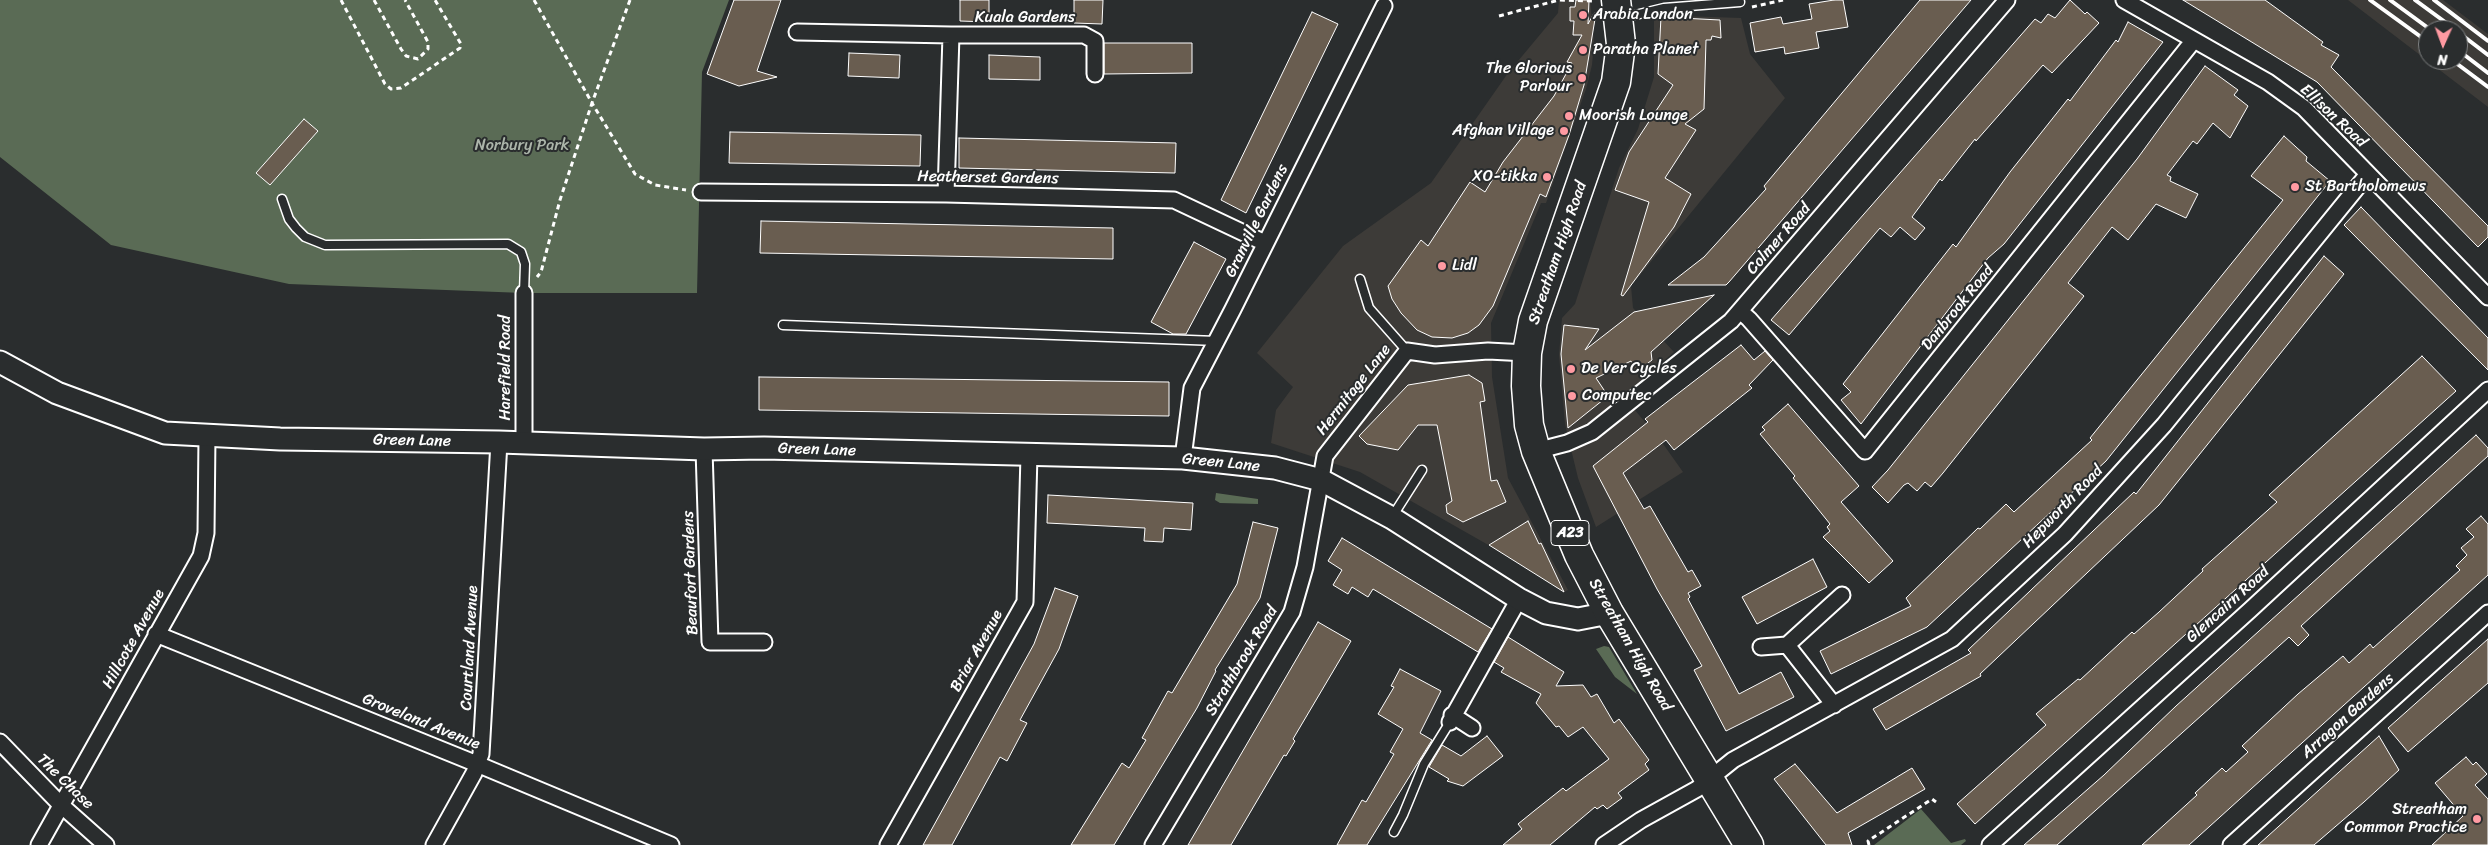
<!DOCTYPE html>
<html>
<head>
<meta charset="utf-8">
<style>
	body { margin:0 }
	#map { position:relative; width:2488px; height:845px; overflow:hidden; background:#2a2d2e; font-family:Sriracha,sans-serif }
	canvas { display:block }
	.north { position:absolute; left:2418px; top:20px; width:50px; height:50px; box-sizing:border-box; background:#2a2d2e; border:1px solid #7f8182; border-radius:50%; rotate:182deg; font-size:14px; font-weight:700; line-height:20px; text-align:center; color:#fff }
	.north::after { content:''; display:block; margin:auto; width:18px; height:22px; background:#ff9aa2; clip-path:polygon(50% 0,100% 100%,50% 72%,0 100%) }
</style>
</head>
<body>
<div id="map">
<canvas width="2488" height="845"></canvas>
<div class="north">N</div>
</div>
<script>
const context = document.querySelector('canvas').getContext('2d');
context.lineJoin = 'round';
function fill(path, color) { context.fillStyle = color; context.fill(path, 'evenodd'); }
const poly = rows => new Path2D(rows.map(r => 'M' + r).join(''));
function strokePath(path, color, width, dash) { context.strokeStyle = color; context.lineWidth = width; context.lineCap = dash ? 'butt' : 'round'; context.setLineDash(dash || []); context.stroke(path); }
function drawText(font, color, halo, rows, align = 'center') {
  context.font = font + ' Sriracha,sans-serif'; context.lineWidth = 4; context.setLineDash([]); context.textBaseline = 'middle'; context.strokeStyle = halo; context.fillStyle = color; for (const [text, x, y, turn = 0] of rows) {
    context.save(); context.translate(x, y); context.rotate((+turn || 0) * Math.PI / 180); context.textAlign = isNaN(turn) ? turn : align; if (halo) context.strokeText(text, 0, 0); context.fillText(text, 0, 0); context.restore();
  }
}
fill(poly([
	[1559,0,1590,0,1594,42,1592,65,1586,89,1546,203,1541,203,1491,323,1492,377,1508,478,1568,590,1564,592,1520,563,1360,472,1271,443,1276,410,1293,387,1257,353,1343,246,1431,183,1508,73,1558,13],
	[2348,0,2443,0,2488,34,2488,107],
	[2428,30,2458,30,2458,60,2428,60],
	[1654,15,1741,18,1750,54,1785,98,1631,286,1633,308,1674,352,1623,396,1661,441,1683,472,1596,527,1578,478,1565,424,1559,355,1562,318,1575,304,1619,168,1638,129,1654,77]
]), '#3d3b38');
fill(poly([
	[0,0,729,0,702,72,697,293,524,293,289,284,111,245,0,157],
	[1216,493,1258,499,1258,504,1220,503,1215,500],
	[1604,646,1609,647,1637,694,1615,677,1596,649],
	[1921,809,1951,843,1965,839,1966,841,1961,845,1874,845]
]), '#5a6b55');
const building = poly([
	[734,0,781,0,757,71,777,77,739,86,707,74,734,0],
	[960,0,989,0,989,22,960,21,960,0],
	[1074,0,1103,0,1102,24,1074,23,1074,0],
	[1576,0,1589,0,1588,24,1594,13,1596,13,1584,85,1569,135,1546,197,1540,194,1493,306,1479,325,1468,333,1452,338,1432,337,1417,330,1401,313,1392,299,1388,286,1421,240,1428,246,1470,182,1485,192,1503,162,1554,96,1572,63,1567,62,1582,35,1573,35,1574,21,1570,21,1570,7,1575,7,1576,0],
	[1834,0,1843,0,1848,27,1816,32,1819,48,1785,54,1784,47,1755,52,1750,23,1781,17,1783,24,1812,19,1809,4,1834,0],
	[1920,0,1971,0,1729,282,1726,285,1668,285,1704,257,1766,189,1764,186,1920,0],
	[2070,0,2085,14,2087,12,2099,23,2052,73,2043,65,1976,141,1975,139,1942,181,1940,179,1912,217,1925,228,1915,240,1900,227,1891,237,1880,228,1789,335,1771,320,2035,19,2041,23,2048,14,2055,18,2070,0],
	[2183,0,2265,0,2323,42,2321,45,2339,55,2331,67,2488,226,2488,237,2478,247,2317,82,2183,0],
	[1312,12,1338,24,1246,213,1221,200,1312,12],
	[1661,17,1720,20,1721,38,1712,36,1711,40,1706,40,1704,109,1685,124,1696,130,1665,178,1691,194,1674,227,1623,296,1621,295,1649,202,1615,190,1629,152,1673,85,1658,74,1661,17],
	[2128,22,2163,42,2004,244,1988,258,1861,424,1841,400,1851,392,1843,384,1953,244,1956,247,2010,172,2068,99,2070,101,2116,40,2118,42,2128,22],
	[1104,43,1192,43,1192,73,1104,74,1104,43],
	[849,53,900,55,899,78,848,76,849,53],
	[989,55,1040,57,1040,80,989,79,989,55],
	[2205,66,2238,90,2234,95,2248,106,2230,138,2213,123,2197,144,2193,141,2167,175,2171,177,2170,181,2198,194,2186,218,2156,204,2128,240,2112,227,2068,283,2084,296,1943,473,1931,487,1925,482,1917,491,1908,483,1904,485,1888,503,1872,487,1888,470,2137,159,2205,66],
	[304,119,318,131,270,185,256,173,304,119],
	[730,132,921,135,920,166,729,163,730,132],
	[2284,136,2307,157,2306,161,2330,181,2106,461,1927,627,1831,674,1820,651,1911,606,1906,598,1978,528,1980,529,2006,504,2014,512,2092,440,2090,438,2283,200,2251,176,2284,136],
	[959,138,1176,143,1175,173,959,168,959,138],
	[2361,207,2488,338,2488,370,2344,225,2361,207],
	[761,221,1113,228,1113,259,760,253,761,221],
	[1194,242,1226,259,1186,334,1173,334,1151,322,1194,242],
	[2324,256,2344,274,2159,505,1980,674,1981,676,1886,730,1873,709,1971,653,1968,650,2134,492,2136,494,2324,256],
	[1714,295,1651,352,1652,360,1635,373,1631,361,1596,378,1608,396,1568,428,1561,354,1564,325,1599,329,1585,350,1634,312,1714,295],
	[1741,345,1754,360,1765,351,1773,360,1749,385,1752,388,1674,450,1666,440,1623,473,1644,509,1650,506,1688,572,1692,570,1701,586,1688,593,1690,597,1688,599,1739,694,1781,672,1794,697,1726,731,1694,670,1702,666,1657,589,1593,466,1648,422,1645,419,1741,345],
	[2422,356,2456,391,1975,824,1957,804,2046,725,2036,714,2078,679,2080,680,2132,632,2134,634,2159,612,2203,571,2202,569,2277,502,2269,495,2422,356],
	[1469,375,1482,383,1485,401,1480,402,1491,481,1497,480,1506,502,1463,522,1447,513,1446,505,1452,501,1437,425,1418,425,1398,450,1367,444,1359,436,1408,385,1469,375],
	[759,377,1169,382,1169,416,759,410,759,377],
	[1788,404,1859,486,1841,502,1893,561,1869,583,1823,537,1830,531,1827,527,1830,524,1793,478,1795,476,1760,434,1765,430,1762,427,1788,404],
	[2476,435,2488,448,2488,456,2301,626,2309,635,2298,646,2289,637,2057,845,2024,845,2104,775,2176,706,2476,435],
	[1048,495,1193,503,1191,530,1164,528,1163,542,1144,541,1145,528,1047,523,1048,495],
	[2481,516,2488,524,2488,575,2189,845,2142,845,2197,795,2195,793,2222,768,2226,772,2248,752,2242,746,2298,694,2343,656,2349,663,2370,644,2373,648,2460,570,2456,566,2467,555,2461,548,2474,537,2466,529,2481,516],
	[1528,521,1539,544,1541,543,1564,592,1489,545,1528,521],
	[1253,522,1278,528,1260,598,1215,670,1216,671,1197,708,1114,845,1071,845,1122,763,1129,768,1146,740,1142,738,1168,691,1172,693,1237,584,1253,522],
	[1342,538,1492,629,1478,652,1373,589,1368,597,1352,587,1348,594,1333,585,1342,570,1328,561,1342,538],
	[1813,559,1827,587,1757,624,1742,597,1813,559],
	[1055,588,1078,596,1059,649,1020,720,1027,723,1007,761,1000,757,952,845,923,845,1034,644,1055,588],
	[1318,622,1351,641,1293,739,1295,741,1286,756,1284,755,1231,845,1188,845,1318,622],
	[1508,637,1564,672,1556,686,1583,685,1591,697,1597,694,1614,723,1619,719,1649,760,1645,764,1649,770,1618,793,1622,798,1607,809,1603,805,1597,809,1595,807,1550,845,1503,845,1522,829,1518,824,1534,811,1563,788,1566,791,1609,759,1583,727,1568,737,1559,726,1556,727,1536,703,1541,694,1501,672,1504,668,1494,662,1508,637],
	[2488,639,2488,683,2408,752,2388,728,2488,639],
	[1400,669,1441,691,1420,733,1432,740,1367,845,1337,845,1362,800,1366,802,1394,754,1390,752,1403,729,1378,714,1394,687,1391,686,1400,669],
	[1487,736,1503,756,1463,786,1447,781,1449,779,1429,767,1442,745,1461,756,1487,736],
	[2379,736,2399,770,2364,802,2314,845,2258,845,2379,736],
	[2466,757,2473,765,2476,762,2487,774,2475,785,2488,799,2488,845,2432,845,2463,816,2435,783,2466,757],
	[1795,764,1837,813,1912,768,1925,789,1848,833,1852,845,1826,845,1774,779,1795,764]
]);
fill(building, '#695d50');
strokePath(building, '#fff', 1);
const lane = poly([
	[1623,18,1664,8,1740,2],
	[282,199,289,219,296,228,305,237,325,245,508,244,521,252,525,264,524,293],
	[1360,279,1369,308,1407,351],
	[783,325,1217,341],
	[1392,517,1422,470],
	[1394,832,1403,815,1424,764,1450,722]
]);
const street = poly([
	[2124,0,2268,82,2304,108,2488,297],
	[797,32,951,35,946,194],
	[951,35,1084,35,1095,41,1095,74],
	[701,192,946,194,1174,200,1265,243],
	[1740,311,1749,319,1865,451,2194,40],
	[524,443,524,293],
	[704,449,710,642,764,642],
	[1536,451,1567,443,1592,432,1731,321,2007,0],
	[1183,458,1192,388,1233,309,1384,6],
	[156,634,477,764,671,845],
	[1761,647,1787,645],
	[1834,705,1787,645,1842,595],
	[1452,715,1472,728],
	[1450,722,1519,599],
	[0,742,61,805,106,845],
	[39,845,201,556,206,533,207,436],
	[434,845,474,773,481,754,499,442],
	[888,845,1025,602,1029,455],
	[1153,845,1292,612,1305,567,1325,456,1407,351,1435,355,1488,351,1527,353],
	[1604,845,1641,820,1697,789,1733,760,1952,639,2065,534,2164,425,2368,174],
	[1990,845,2250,610,2488,390],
	[2231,845,2488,613]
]);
const secondary = poly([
	[0,362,57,393,165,433,280,439,499,442,704,449,764,448,1183,458,1275,468,1321,480,1392,518,1519,599,1546,613,1578,619,1609,613]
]);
const highway = poly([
	[1616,0,1621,44,1616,82,1533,321,1527,353,1526,386,1529,425,1536,451,1579,555,1609,613,1749,845]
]);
strokePath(lane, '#fff', 11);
strokePath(street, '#fff', 19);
strokePath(secondary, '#fff', 25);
strokePath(highway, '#fff', 31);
strokePath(poly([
	[341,0,385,84,391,89,401,88,460,48,461,44,435,0],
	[374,0,401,49,406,56,418,59,428,49,428,42,405,0],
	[534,0,592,103,560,200,541,272,537,277],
	[630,0,592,103,635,174,655,185,686,190],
	[1752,7,1783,0],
	[1499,16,1559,0,1594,1],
	[1869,845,1868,841,1932,799,1936,802]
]), '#fff', 3, [5, 4]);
strokePath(lane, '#2a2d2e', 8);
strokePath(street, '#2a2d2e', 15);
strokePath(secondary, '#2a2d2e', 21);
strokePath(highway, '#2a2d2e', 28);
strokePath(poly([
	[2370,0,2428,42],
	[2390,0,2431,30],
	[2415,0,2456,30],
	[2434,0,2488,41],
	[2458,32,2488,55],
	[2458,50,2488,73],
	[2452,60,2488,87]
]), '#fff', 4);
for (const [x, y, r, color] of [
	[1583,15,5,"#ff9aa2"],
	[1583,50,5,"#ff9aa2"],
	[1582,78,5,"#ff9aa2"],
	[1569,116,5,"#ff9aa2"],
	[1564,131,5,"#ff9aa2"],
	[1547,177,5,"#ff9aa2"],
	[2295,187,5,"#ff9aa2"],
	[1442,266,5,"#ff9aa2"],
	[1571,369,5,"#ff9aa2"],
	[1572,396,5,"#ff9aa2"],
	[2477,819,5,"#ff9aa2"]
]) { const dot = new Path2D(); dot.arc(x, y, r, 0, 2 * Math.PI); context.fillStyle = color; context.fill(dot); strokePath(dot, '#2a2d2e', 2); }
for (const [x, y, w] of [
	[1570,533,38]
]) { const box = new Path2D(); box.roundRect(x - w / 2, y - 12.5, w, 25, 4); context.fillStyle = '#2a2d2e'; context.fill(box); strokePath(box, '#fff', 1); }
drawText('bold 15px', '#fff', null, [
	["A23",1570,533]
]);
drawText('16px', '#fff', '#2a2d2e', [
	["Arabia London",1593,15],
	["Paratha Planet",1593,50],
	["The Glorious",1572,69,"right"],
	["Parlour",1572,87,"right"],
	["Moorish Lounge",1579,116],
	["Afghan Village",1554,131,"right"],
	["XO-tikka",1537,177,"right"],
	["St Bartholomews",2305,187],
	["Lidl",1452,266],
	["De Ver Cycles",1581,369],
	["Computec",1582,396],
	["Streatham",2467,810,"right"],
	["Common Practice",2467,828,"right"]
], 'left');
drawText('16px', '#fff', '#2a2d2e', [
	["Kuala Gardens",1025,18],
	["Ellison Road",2333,116,43],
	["Heatherset Gardens",988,178,1],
	["Granville Gardens",1257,221,-64],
	["Colmer Road",1779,239,-49],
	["Streatham High Road",1558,253,-71],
	["Danbrook Road",1958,308,-51],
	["Harefield Road",506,368,-90],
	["Hermitage Lane",1354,390,-52],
	["Green Lane",412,441,1],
	["Green Lane",817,450,2],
	["Green Lane",1221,463,6],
	["Hepworth Road",2063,507,-46],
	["Beaufort Gardens",691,573,-92],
	["Glencairn Road",2228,605,-42],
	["Hillcote Avenue",134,639,-61],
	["Streatham High Road",1630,645,60],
	["Courtland Avenue",470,648,-87],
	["Briar Avenue",977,651,-61],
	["Strathbrook Road",1242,661,-59],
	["Arragon Gardens",2348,716,-42],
	["Groveland Avenue",421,722,22],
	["The Chase",65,782,44]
]);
drawText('16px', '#acb5aa', '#2a2d2e', [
	["Norbury Park",522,146]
]);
</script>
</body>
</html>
